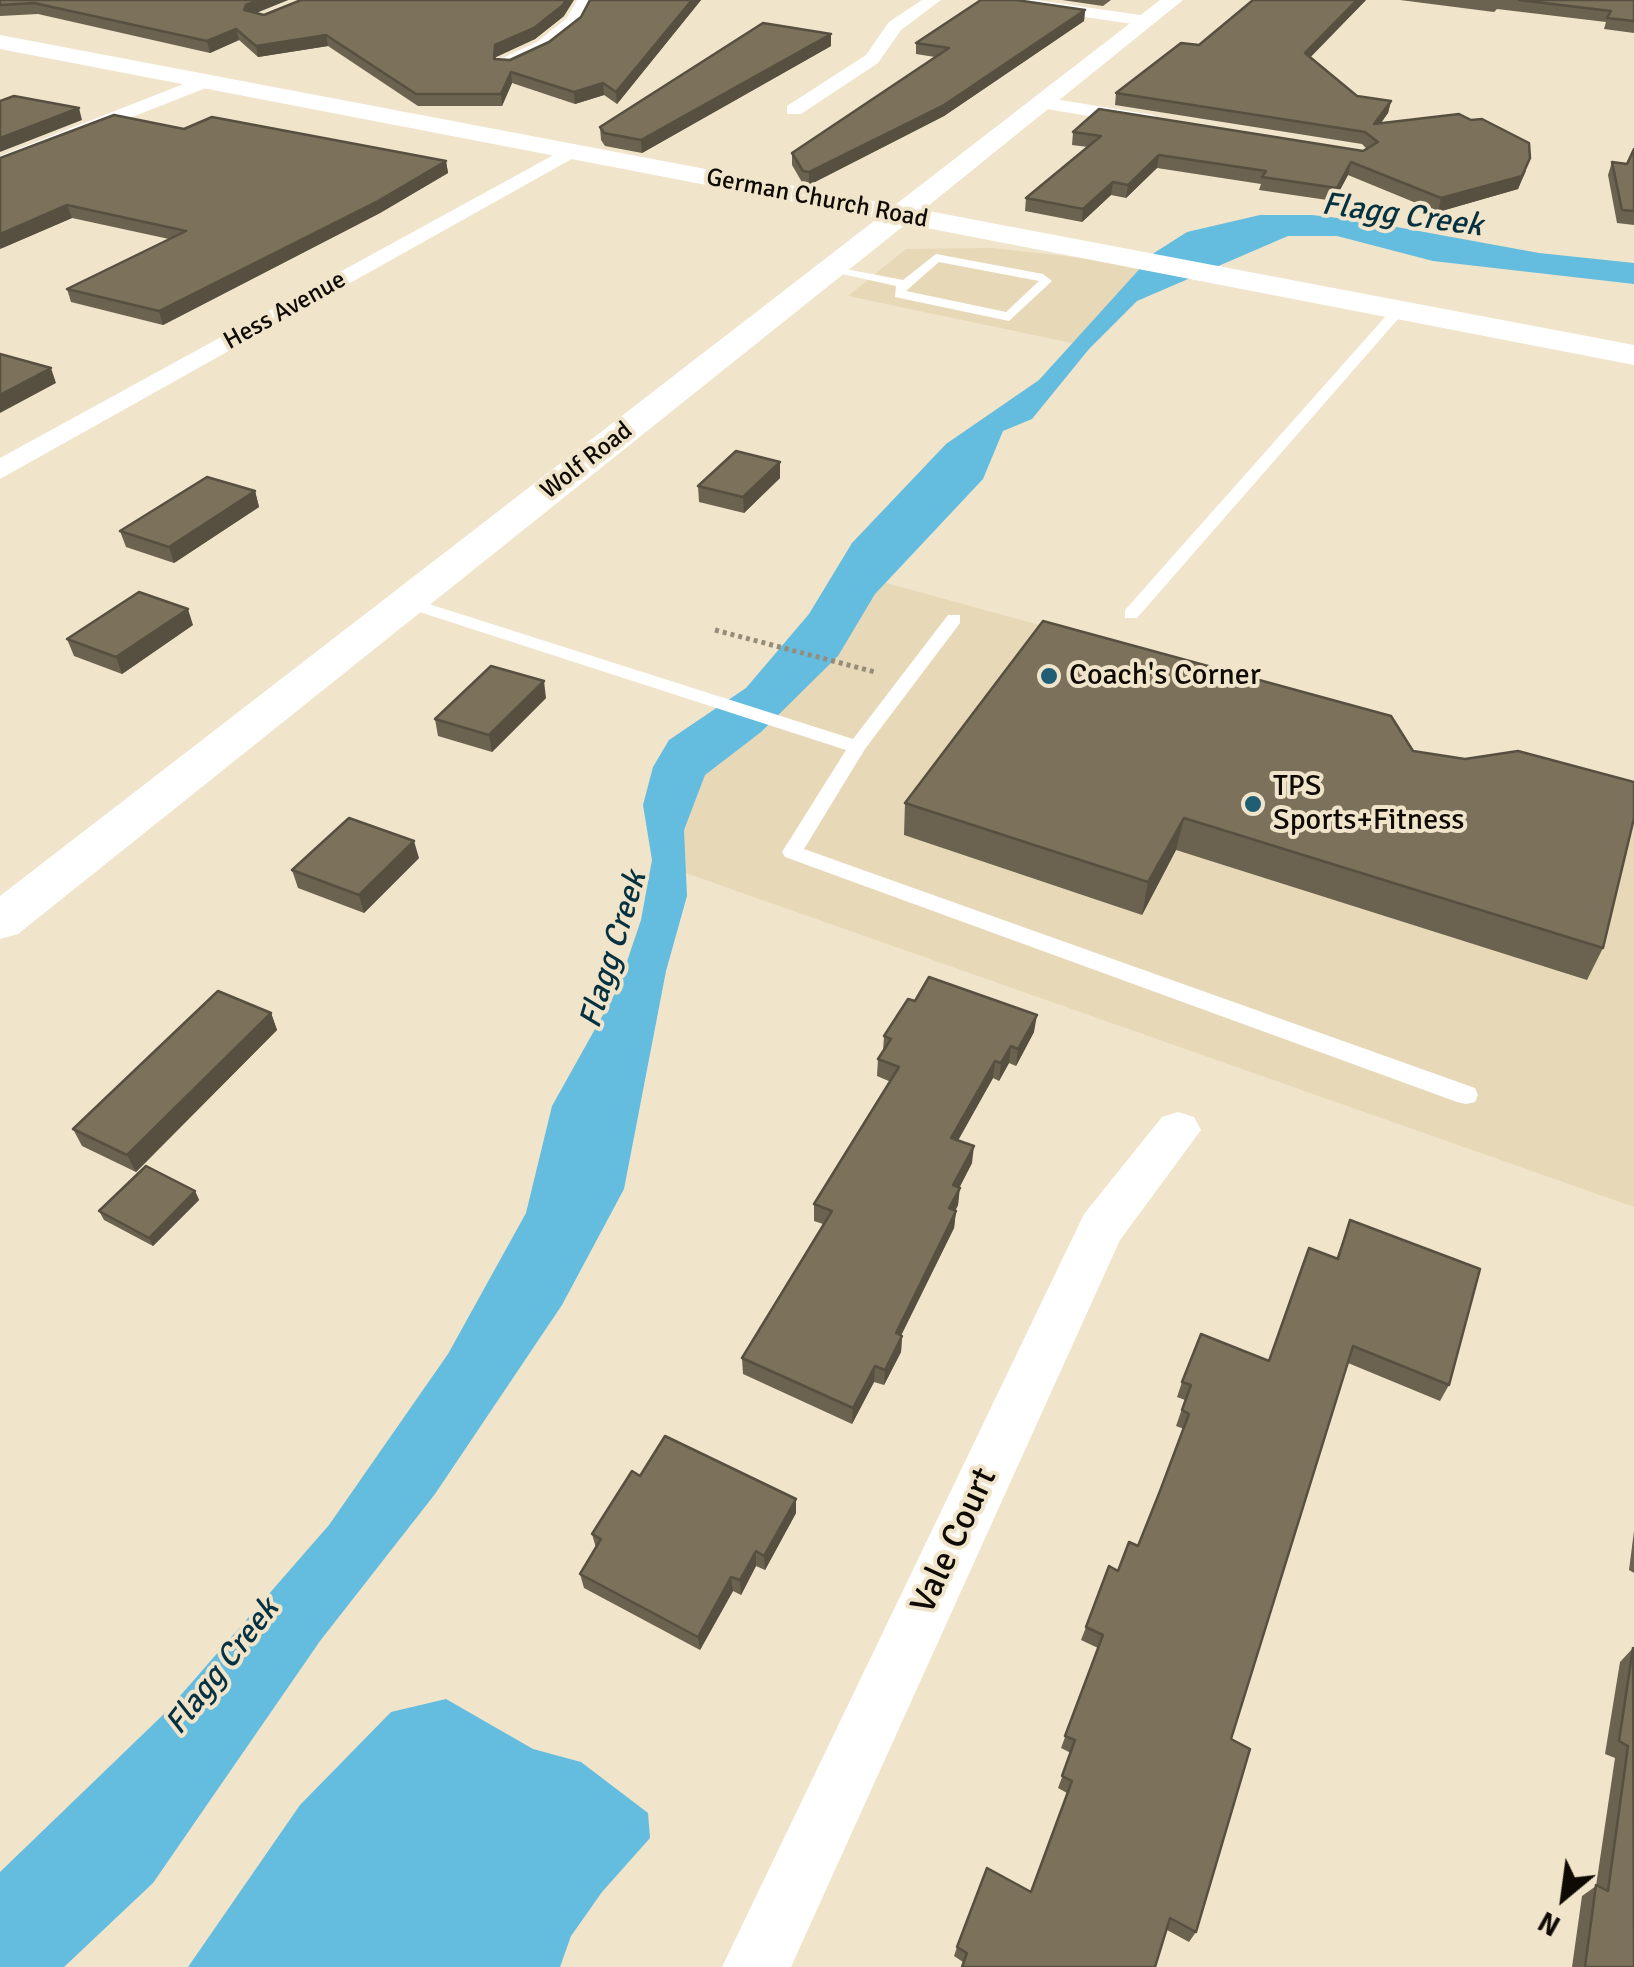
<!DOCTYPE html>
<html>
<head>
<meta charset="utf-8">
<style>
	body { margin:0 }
	#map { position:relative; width:1634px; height:1967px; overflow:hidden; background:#f0e4cb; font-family:Signika,sans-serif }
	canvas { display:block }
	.north { position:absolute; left:1514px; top:1847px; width:100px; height:100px; -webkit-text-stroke:8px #f0e4cb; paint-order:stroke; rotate:209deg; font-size:28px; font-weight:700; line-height:40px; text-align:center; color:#0f0b04 }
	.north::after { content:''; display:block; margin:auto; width:35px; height:45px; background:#0f0b04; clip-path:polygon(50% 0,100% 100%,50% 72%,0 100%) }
</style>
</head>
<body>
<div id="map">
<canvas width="1634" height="1967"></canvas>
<div class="north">N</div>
</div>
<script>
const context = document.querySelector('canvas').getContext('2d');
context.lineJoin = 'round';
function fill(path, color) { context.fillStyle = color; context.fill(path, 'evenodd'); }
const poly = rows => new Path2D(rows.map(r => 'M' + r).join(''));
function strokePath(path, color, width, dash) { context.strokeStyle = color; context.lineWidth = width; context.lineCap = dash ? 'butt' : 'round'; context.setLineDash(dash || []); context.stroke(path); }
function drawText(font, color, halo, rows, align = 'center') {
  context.font = font + ' Signika,sans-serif'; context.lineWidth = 8; context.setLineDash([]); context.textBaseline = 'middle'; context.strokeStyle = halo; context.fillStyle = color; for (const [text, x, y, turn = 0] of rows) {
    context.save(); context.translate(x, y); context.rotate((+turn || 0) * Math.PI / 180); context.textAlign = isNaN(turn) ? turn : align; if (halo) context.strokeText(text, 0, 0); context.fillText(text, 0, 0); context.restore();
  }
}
fill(poly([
	[992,248,1154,266,1086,346,848,296,906,249],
	[850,573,1378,718,1419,770,1634,801,1634,1207,660,864,724,712,823,609]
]), '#e7d8b8');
fill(poly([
	[1260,215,1312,215,1364,221,1539,253,1634,263,1634,284,1433,261,1337,236,1288,236,1137,301,1089,349,1032,419,1003,431,983,479,875,594,838,656,761,732,705,775,684,830,687,896,666,971,624,1189,562,1305,435,1494,320,1641,153,1883,64,1967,0,1967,0,1872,166,1712,329,1525,448,1354,526,1213,552,1106,618,988,641,920,652,860,643,805,653,767,669,740,746,688,809,614,852,543,946,444,1039,380,1154,253,1187,232],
	[446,1699,533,1749,581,1762,648,1813,650,1838,602,1892,571,1936,560,1967,188,1967,300,1805,391,1712]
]), '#64bcdf');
strokePath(poly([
	[715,630,875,672]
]), '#958c7a', 5, [4, 4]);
fill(poly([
	[936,254,1043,274,1052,281,1009,321,895,297,896,286,824,270,830,266,903,280,936,254],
	[939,262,1039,281,1006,312,906,291,939,262],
	[1393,308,1405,311,1137,618,1125,618,1125,610,1393,308],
	[407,597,853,739,948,615,960,615,960,623,865,749,804,849,1475,1088,1478,1095,1475,1102,1466,1104,1457,1102,785,857,782,852,846,750,401,606,398,602,407,597]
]), '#fff');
fill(poly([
	[577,0,593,0,580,25,549,50,510,68,498,68,498,60,537,42,567,18,577,0],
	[922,0,941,0,901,30,878,63,801,114,787,114,787,106,866,55,889,22,922,0],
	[994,0,1036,0,1147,16,1156,21,1147,26,1002,5,994,0],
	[204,76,211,78,211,86,0,169,0,156,204,76],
	[1042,97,1153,115,1163,121,1153,127,1035,107,1032,103,1042,97],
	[570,146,577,148,580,152,577,156,0,479,0,458,570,146],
	[1178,1112,1194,1117,1201,1130,1120,1240,791,1967,722,1967,1084,1214,1162,1117,1178,1112]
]), '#fff');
fill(poly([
	[1160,0,1183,0,923,210,1634,345,1634,365,906,224,18,934,0,939,0,896,878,218,0,49,0,35,895,205,1160,0]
]), '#fff');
fill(poly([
	[0,0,288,0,255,13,264,15,564,16,535,39,496,57,496,59,510,60,549,42,581,17,590,0,701,0,617,104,604,95,575,104,512,83,502,106,418,106,328,46,258,57,239,40,210,53,38,14,0,16],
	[1062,0,1111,0,1103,6],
	[1366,0,1310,57,1357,96,1391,101,1388,113,1381,123,1526,171,1518,189,1438,212,1348,175,1334,201,1259,190,1261,184,1157,168,1126,198,1111,195,1082,222,1025,211,1026,198,1088,147,1072,145,1073,132,1363,151,1367,149,1362,144,1115,105,1116,93],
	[1400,0,1634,0,1634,33,1604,29,1606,22,1497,9,1494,12],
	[1085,10,1084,21,944,116,809,185,803,184,792,165,792,153,935,57,916,54,916,43],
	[831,34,831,46,642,153,605,146,601,140,600,127],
	[184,129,446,161,448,173,380,213,163,325,71,302,67,289,169,239,72,218,0,249],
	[1634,149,1634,225,1617,223,1608,175,1612,162,1627,164],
	[780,462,780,478,744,513,699,502,698,486],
	[255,491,259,507,174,563,126,547,120,531],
	[193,625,122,674,74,656,67,639],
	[546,698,492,752,438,736,435,719],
	[1413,751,1603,948,1587,980,1176,850,1142,915,904,835,905,803],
	[419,858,364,913,298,888,292,870],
	[271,1013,277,1030,136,1172,82,1146,73,1129],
	[1034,1032,1016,1066,1009,1063,999,1081,993,1078,958,1140,972,1163,959,1188,958,1205,955,1211,956,1211,954,1228,901,1336,902,1336,901,1352,884,1385,874,1382,852,1424,743,1374,742,1358,823,1224,814,1221,814,1204,891,1082,877,1076,878,1059,883,1051,884,1036],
	[195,1191,199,1200,153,1246,104,1220,99,1211],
	[1350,1220,1449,1385,1440,1401,1348,1363,1231,1739,1196,1932,1189,1942,1167,1930,963,1962,954,1956,957,1947,1031,1892,1067,1793,1058,1788,1071,1753,1061,1748,1098,1648,1081,1640,1086,1627,1118,1571,1138,1546,1160,1491,1184,1429,1176,1426,1185,1400,1177,1397,1182,1382,1269,1361,1309,1248,1336,1259],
	[640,1476,796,1499,796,1513,765,1570,756,1566,741,1595,733,1591,700,1650,584,1588,580,1574,596,1548,592,1534],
	[1634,1531,1634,1573,1629,1570],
	[1633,1648,1634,1967,1572,1967,1582,1896,1596,1886,1615,1758,1605,1754,1620,1662]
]), '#6b624f');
fill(poly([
	[258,0,288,0,249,16,244,10,246,5],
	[566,0,574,0,564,16,535,39,496,57,495,71,494,59,495,45],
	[692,0,701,0,617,104,616,92],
	[1357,0,1366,0,1303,65,1305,53],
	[1085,10,1084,21,944,116,809,185,809,172],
	[236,29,239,40,210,53,207,41],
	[831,34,831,46,642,153,641,140],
	[326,35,328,46,258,57,256,46],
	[511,72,512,83,502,106,501,94],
	[603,83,604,95,575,104,574,92],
	[1391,101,1388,113,1371,136,1374,124],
	[79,108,82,120,0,152,0,138],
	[1159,155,1157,168,1126,198,1128,185],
	[1530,158,1518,189,1438,212,1441,198],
	[446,161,448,173,380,213,163,325,159,311],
	[1351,162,1348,175,1334,201,1337,188],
	[1113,182,1111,195,1082,222,1083,209],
	[67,205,72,218,0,249,0,234],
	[51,368,56,383,0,413,0,395],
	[780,462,780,478,744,513,743,497],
	[255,491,259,507,174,563,169,547],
	[188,609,193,625,122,674,116,657],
	[544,681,546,698,492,752,489,735],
	[1184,818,1176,850,1142,915,1148,882],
	[414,841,419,858,364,913,359,895],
	[271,1013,277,1030,136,1172,127,1155],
	[1037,1015,1034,1032,1016,1066,1018,1049],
	[1011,1046,1009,1063,999,1081,1001,1063],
	[995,1061,993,1078,950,1155,951,1138],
	[974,1146,972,1163,952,1202,953,1185],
	[960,1188,958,1205,948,1225,949,1208],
	[195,1191,199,1200,153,1246,149,1238],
	[956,1211,954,1228,894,1349,896,1333],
	[902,1336,901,1352,884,1385,885,1370],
	[875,1366,874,1382,852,1424,853,1408],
	[796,1499,796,1513,765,1570,764,1556],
	[756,1551,756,1566,741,1595,740,1580],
	[731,1577,733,1591,700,1650,698,1637]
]), '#575040');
const building = poly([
	[0,0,258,0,246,5,244,10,264,15,301,0,566,0,563,5,534,28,495,45,494,59,510,60,549,42,581,17,590,0,692,0,616,92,603,83,574,92,511,72,501,94,416,94,326,35,256,46,236,29,207,41,34,3,0,5,0,0],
	[981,0,1016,0,1085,10,944,105,809,172,803,171,792,153,949,48,916,43,981,0],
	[1253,0,1357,0,1305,53,1357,96,1391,101,1374,124,1459,114,1471,120,1482,119,1529,143,1530,158,1522,176,1441,198,1351,162,1337,188,1262,177,1266,171,1159,155,1128,185,1113,182,1083,209,1026,198,1101,136,1073,132,1099,109,1363,151,1378,142,1365,132,1116,93,1181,43,1199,45,1253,0],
	[1519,0,1634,0,1634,21,1607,18,1611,11,1519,0],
	[763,23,831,34,641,140,604,133,600,127,763,23],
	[14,96,79,108,0,138,0,101,14,96],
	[114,115,184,129,212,117,446,161,378,201,159,311,67,289,186,231,67,205,0,234,0,158,114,115],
	[1634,149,1634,211,1622,210,1612,162,1627,164,1634,149],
	[0,354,51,368,0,395,0,354],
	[736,451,780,462,743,497,698,486,736,451],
	[207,477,255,491,169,547,120,531,207,477],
	[139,592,188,609,116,657,67,639,139,592],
	[1043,621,1391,716,1413,751,1465,759,1518,751,1634,782,1634,818,1603,948,1184,818,1148,882,905,803,1043,621],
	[491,666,544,681,489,735,435,719,491,666],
	[349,818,414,841,359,895,292,870,349,818],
	[929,977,1037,1015,1018,1049,1011,1046,1001,1063,995,1061,951,1138,974,1146,953,1185,960,1188,949,1208,956,1211,896,1333,902,1336,885,1370,875,1366,853,1408,742,1358,832,1211,814,1204,899,1067,878,1059,891,1039,884,1036,908,999,915,1001,929,977],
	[218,991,271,1013,127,1155,73,1129,218,991],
	[146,1166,195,1191,149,1238,99,1211,146,1166],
	[1350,1220,1480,1269,1449,1385,1353,1346,1231,1739,1250,1749,1196,1932,1170,1918,1155,1967,962,1967,967,1953,957,1947,987,1868,1031,1892,1072,1781,1062,1776,1075,1740,1065,1736,1103,1635,1086,1627,1109,1566,1118,1571,1129,1542,1138,1546,1160,1491,1189,1414,1182,1410,1191,1385,1182,1382,1201,1334,1269,1361,1309,1248,1338,1259,1350,1220],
	[665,1436,796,1499,764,1556,756,1551,740,1580,731,1577,698,1637,580,1574,601,1539,592,1534,632,1471,640,1476,665,1436],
	[1633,1648,1634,1967,1585,1967,1596,1885,1608,1891,1628,1746,1619,1741,1633,1648]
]);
fill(building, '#7c725c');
strokePath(building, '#575040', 2.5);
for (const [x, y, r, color] of [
	[1049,676,10,"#205e74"],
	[1253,804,10,"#205e74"]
]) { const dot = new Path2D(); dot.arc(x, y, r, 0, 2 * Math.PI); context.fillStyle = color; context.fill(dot); strokePath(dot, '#f0e4cb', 4); }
drawText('25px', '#0f0b04', '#f0e4cb', [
	["German Church Road",817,199,11],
	["Hess Avenue",285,311,-29],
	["Wolf Road",587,461,-38]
]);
drawText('30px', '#0f0b04', '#f0e4cb', [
	["Coach's Corner",1069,676],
	["TPS",1273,787],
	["Sports+Fitness",1273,821]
], 'left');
drawText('italic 32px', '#063140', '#f0e4cb', [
	["Flagg Creek",1402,216,8],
	["Flagg Creek",614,950,-73],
	["Flagg Creek",223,1667,-52]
]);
drawText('35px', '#0f0b04', '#f0e4cb', [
	["Vale Court",955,1541,-65]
]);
</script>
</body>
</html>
